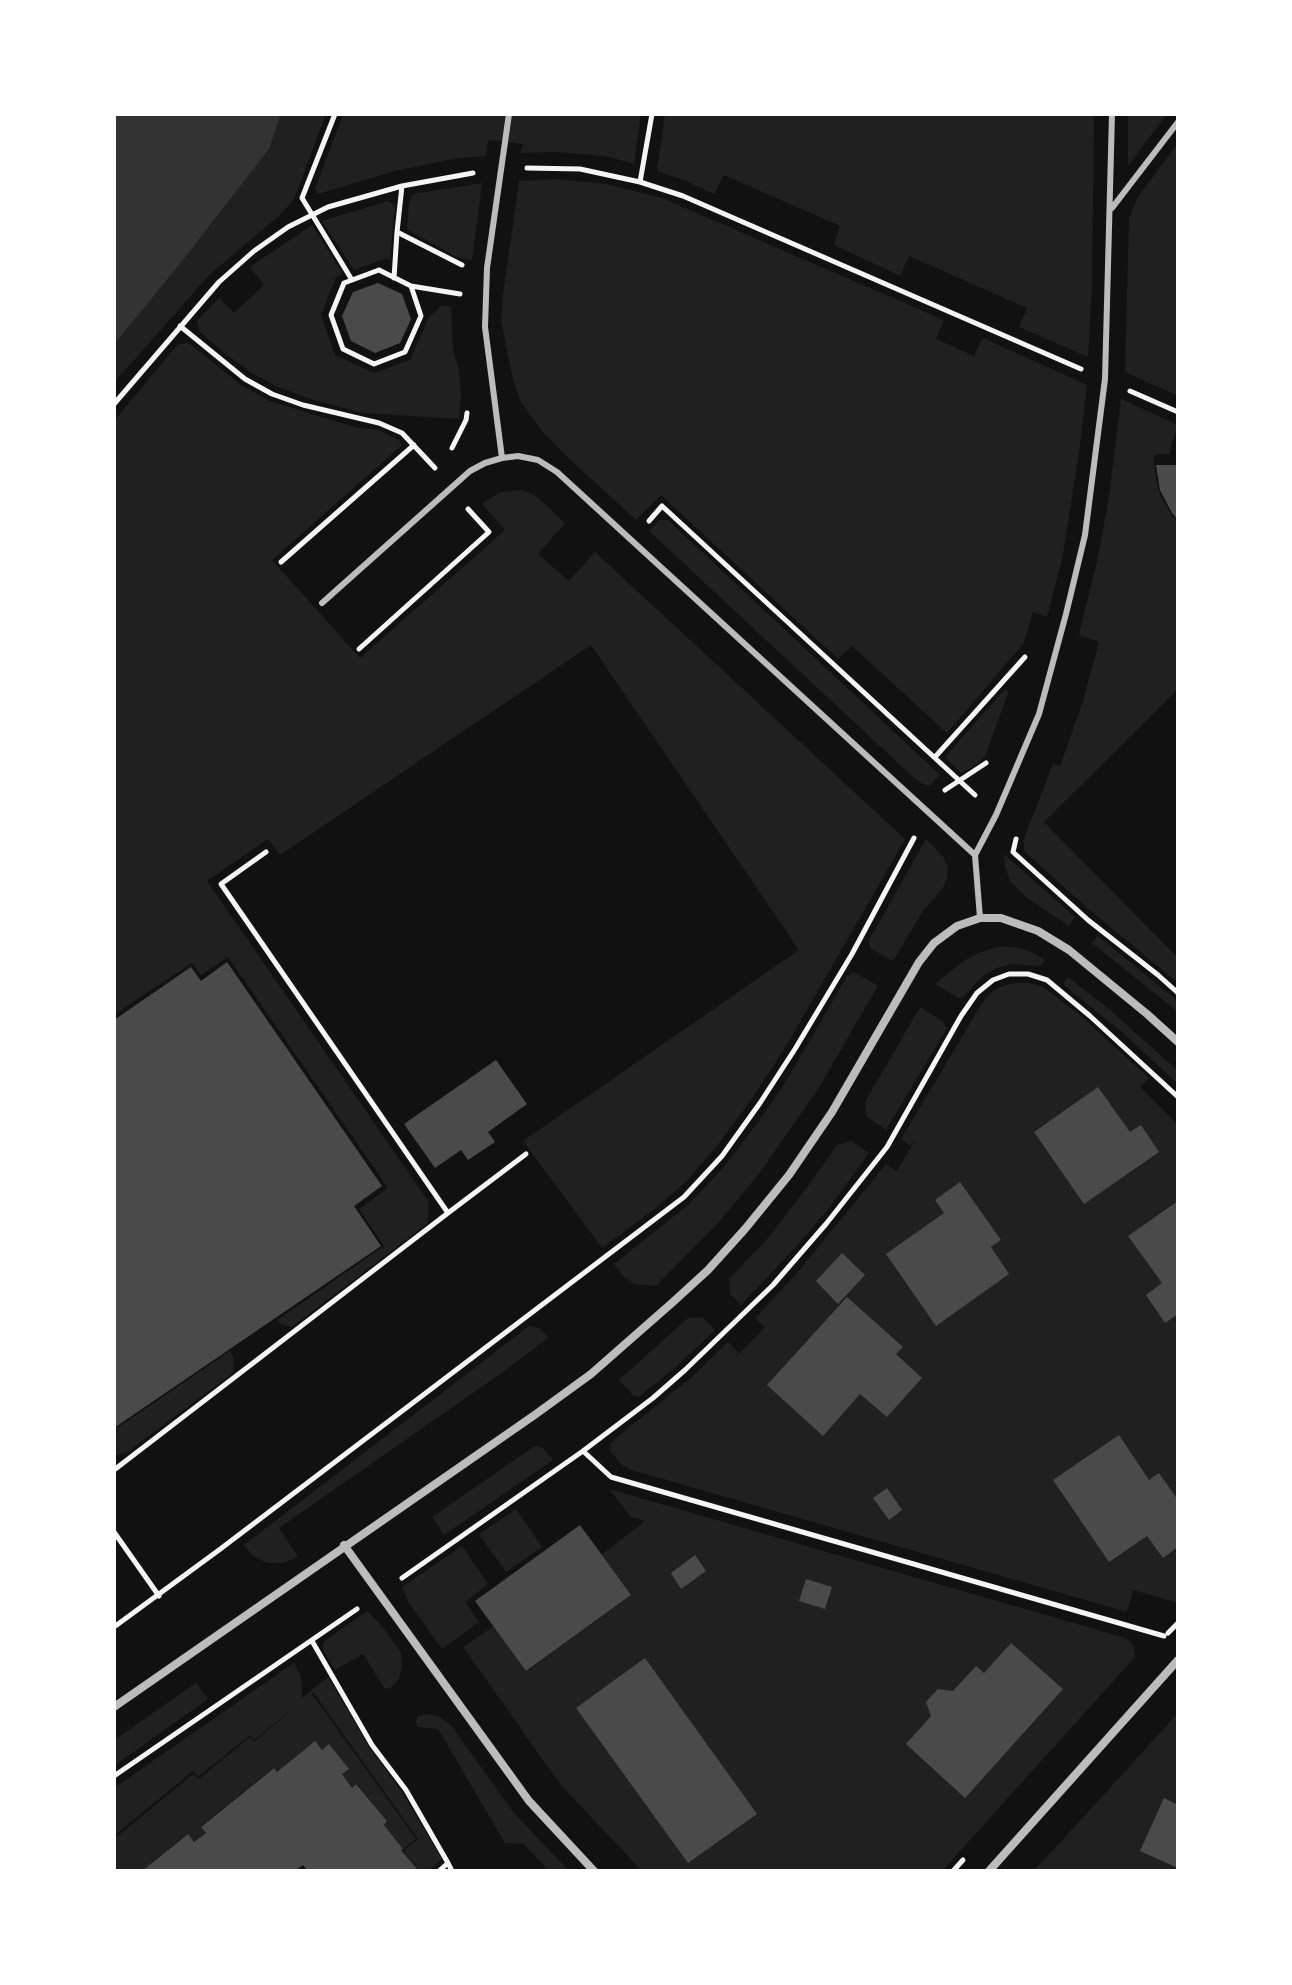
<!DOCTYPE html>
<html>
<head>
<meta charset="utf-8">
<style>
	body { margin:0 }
	#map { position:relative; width:1292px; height:1985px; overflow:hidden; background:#111; font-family:Quicksand,sans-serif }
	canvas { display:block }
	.frame { position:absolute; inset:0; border:116px solid #fff; pointer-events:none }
</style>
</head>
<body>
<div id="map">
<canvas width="1292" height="1985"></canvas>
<div class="frame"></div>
</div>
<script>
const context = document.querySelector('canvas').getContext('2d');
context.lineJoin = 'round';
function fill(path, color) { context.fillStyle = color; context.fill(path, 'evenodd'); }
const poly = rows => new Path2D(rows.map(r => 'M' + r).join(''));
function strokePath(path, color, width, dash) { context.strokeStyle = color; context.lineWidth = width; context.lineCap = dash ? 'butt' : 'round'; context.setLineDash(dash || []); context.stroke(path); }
fill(poly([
	[281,114,326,114,294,199,280,215,209,275,114,383,114,345,183,260,269,149],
	[343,114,454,115,641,114,634,164,610,157,582,154,555,152,521,153,523,144,578,150,488,140,486,156,453,159,395,171,318,194,315,189],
	[665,114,1094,114,1092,287,1088,357,1019,327,1027,308,909,256,900,276,834,245,840,226,724,175,714,194,686,181,657,171],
	[1128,114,1167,114,1128,166],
	[1178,143,1178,396,1125,372,1129,218,1138,197],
	[558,179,606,184,662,198,944,320,936,339,974,356,983,338,1087,385,1079,453,1062,560,1047,617,1033,612,1024,643,947,733,852,646,838,659,661,495,636,520,563,453,542,431,522,404,513,380,501,321,503,294,519,181],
	[482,183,472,260,456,257,407,229,409,202,413,194],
	[388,201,395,206,390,260,384,259,354,270,322,221],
	[312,225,343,274,336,277,321,315,335,355,374,373,410,360,429,317,442,305,451,307,453,350,459,371,461,395,459,419,362,413,311,399,278,387,252,373,227,355,199,331,197,321,219,298,234,313,264,285,250,267],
	[189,343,241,385,270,401,334,421,359,428,379,430,399,440,402,445,272,560,360,658,505,530,482,504,500,492,523,490,536,496,565,523,538,554,569,581,595,552,905,839,788,1043,751,1100,720,1142,685,1183,652,1211,602,1248,523,1141,799,950,591,645,280,855,268,839,207,881,429,1202,428,1223,292,1327,280,1324,277,1320,384,1246,359,1209,388,1188,228,957,201,975,192,963,114,1015,114,421,178,344],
	[1121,399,1178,425,1171,445,1170,454,1154,455,1154,463,1156,480,1161,497,1172,516,1178,521,1178,689,1044,822,1178,958,1178,983,1085,906,1025,852,1023,841,1053,764,1060,766,1082,704,1099,642,1079,635,1098,557,1109,497],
	[659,520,668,520,940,775,929,786,921,783,913,777,649,531],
	[1005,689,1009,691,985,756,976,765,961,773,945,757],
	[926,839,944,858,948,868,947,878,943,888,922,912,893,961,870,948,869,940],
	[1004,854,1075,917,1069,926,1027,898,1010,881,1005,866],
	[1098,936,1174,998,1178,1002,1178,1012,1092,943],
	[996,947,1015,947,1032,952,1045,960,1040,966,1012,964,997,968,984,975,963,997,958,998,935,984,962,962,978,953],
	[854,972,878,986,818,1089,761,1171,719,1222,656,1286,635,1284,623,1276,614,1264,688,1205,724,1167,761,1118,790,1075,847,976],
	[1068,977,1109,1009,1178,1071,1178,1084,1124,1034,1064,985,1064,982],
	[1016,983,1029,983,1043,987,1081,1016,1149,1078,1140,1087,1178,1125,1178,1603,1133,1590,1127,1612,632,1470,622,1465,610,1451,611,1443,617,1437,692,1377,728,1342,739,1353,721,1372,771,1321,764,1327,755,1318,797,1273,886,1164,897,1171,915,1140,910,1146,901,1139,984,1000,994,990,1006,985],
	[920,1007,942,1021,947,1028,886,1130,867,1117,865,1102],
	[851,1141,869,1153,829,1208,795,1248,741,1305,730,1294,729,1279,768,1238,806,1189,837,1145],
	[702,1317,715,1330,677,1366,640,1396,634,1396,619,1380,688,1318],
	[529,1326,540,1328,548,1338,503,1372,279,1528,298,1557,283,1563,267,1563,252,1555,244,1545],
	[230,1351,234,1358,233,1373,126,1453,114,1455,114,1430],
	[535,1446,543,1448,553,1460,444,1535,432,1517],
	[609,1489,1122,1637,1130,1641,1133,1646,1135,1657,942,1871,642,1871,560,1784,463,1647,494,1626,527,1671,630,1596,601,1555,645,1521,631,1517],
	[516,1509,542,1547,506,1572,479,1534],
	[462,1546,488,1584,465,1602,479,1622,442,1649,409,1603,402,1587],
	[367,1611,380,1624,401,1652,402,1667,399,1679,392,1687,387,1689,384,1688,363,1654,335,1670,323,1650,323,1642],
	[294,1663,301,1676,302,1698,328,1677,369,1747,402,1792,442,1859,428,1871,420,1871,403,1851,418,1839,313,1692,312,1694,416,1839,403,1849,384,1825,387,1821,357,1784,352,1788,342,1774,348,1768,329,1744,322,1750,315,1741,277,1772,273,1768,201,1826,206,1833,194,1842,187,1834,142,1871,114,1871,114,1839,193,1774,199,1779,250,1737,254,1742,299,1704,254,1740,250,1735,198,1777,193,1771,114,1836,114,1788],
	[196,1683,208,1699,114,1766,114,1740],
	[1178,1713,1178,1871,1033,1871,1057,1846],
	[430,1714,438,1716,451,1725,514,1813,569,1871,549,1871,524,1844,505,1843,438,1729,417,1727,416,1722,418,1716]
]), '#202020');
fill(poly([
	[114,114,281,114,269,149,183,260,114,345]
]), '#333');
fill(poly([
	[378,283,402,294,411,319,400,343,375,353,351,341,342,316,353,292],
	[1156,465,1178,465,1178,520,1172,513,1160,490],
	[227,962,382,1186,354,1206,381,1246,114,1428,114,1020,191,967,201,981],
	[496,1060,527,1104,488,1132,495,1142,468,1160,461,1150,435,1168,404,1124],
	[1098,1087,1130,1132,1141,1125,1159,1152,1084,1204,1034,1132],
	[960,1182,1001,1240,991,1247,1009,1274,936,1326,886,1254,944,1213,935,1200],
	[1178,1201,1178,1314,1165,1323,1146,1295,1162,1283,1128,1236],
	[842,1253,865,1275,838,1304,816,1281],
	[847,1297,903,1347,896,1354,922,1378,887,1417,860,1394,823,1436,767,1385],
	[1119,1435,1149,1480,1159,1473,1178,1500,1178,1547,1163,1558,1147,1536,1109,1562,1053,1480],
	[887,1488,902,1510,889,1520,873,1498],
	[580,1525,631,1595,526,1671,475,1601],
	[695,1555,706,1571,681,1589,671,1573],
	[806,1579,832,1587,825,1609,799,1601],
	[1011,1643,1063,1689,965,1798,906,1744,931,1716,926,1702,938,1689,953,1691,976,1666,984,1673],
	[645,1658,757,1814,688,1863,576,1708],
	[315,1741,322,1750,329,1744,349,1769,342,1774,352,1788,356,1784,387,1821,384,1825,403,1849,401,1850,419,1871,308,1871,303,1865,295,1871,142,1871,188,1834,194,1842,206,1833,201,1827,274,1768,277,1772],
	[1164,1798,1178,1805,1178,1868,1140,1851]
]), '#4a4a4a');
strokePath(poly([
	[335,114,302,198,352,280],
	[527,168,580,169,640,182,683,196,1081,369],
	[640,182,652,114],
	[402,186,397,232,462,265],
	[379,270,411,286,421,316,405,352,374,364,343,349,331,315,344,283,379,270],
	[394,278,397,232],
	[411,286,460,294],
	[180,326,245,379,272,394,303,405,379,423,402,433,435,468],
	[1130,391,1178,412],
	[114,404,219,282,254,251,288,227,328,207,402,186,473,173],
	[452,448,466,420,467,413],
	[649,521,662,506,975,795],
	[281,562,414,445],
	[359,649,489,532,468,509],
	[935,757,1025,657],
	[945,790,986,763],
	[1016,839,1013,852,1088,920,1158,975,1178,993],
	[448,1213,526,1154],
	[583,1451,611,1477,1164,1636],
	[114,1470,448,1213,221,884,266,852],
	[114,1532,159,1596],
	[402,1578,583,1451,653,1398,685,1370,773,1285,826,1224,887,1147,961,1016,977,993,993,980,1009,974,1028,974,1047,980,1090,1016,1178,1097],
	[114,1627,219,1550,684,1197,722,1156,760,1103,795,1049,852,954,914,838],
	[1168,1633,1178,1623],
	[312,1641,372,1745,406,1790,448,1863,439,1871],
	[114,1776,357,1609],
	[448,1863,452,1871],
	[953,1871,963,1860]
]), '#f5f5f5', 5);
strokePath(poly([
	[1112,208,1178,122],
	[502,458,485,327,487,268,509,114],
	[322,603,470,471,485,463,502,458,518,456,538,460,557,472,975,855],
	[980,918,975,855,996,815,1039,714,1066,614,1085,535,1105,379,1112,114]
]), '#bcbcbc', 6);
strokePath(poly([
	[344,1545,529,1801,594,1871],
	[114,1707,536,1414,591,1374,673,1302,708,1270,745,1229,789,1175,832,1112,919,962,934,943,957,926,980,918,1001,918,1038,931,1069,950,1147,1014,1178,1042],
	[989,1871,1178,1660]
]), '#bcbcbc', 8);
</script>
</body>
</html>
